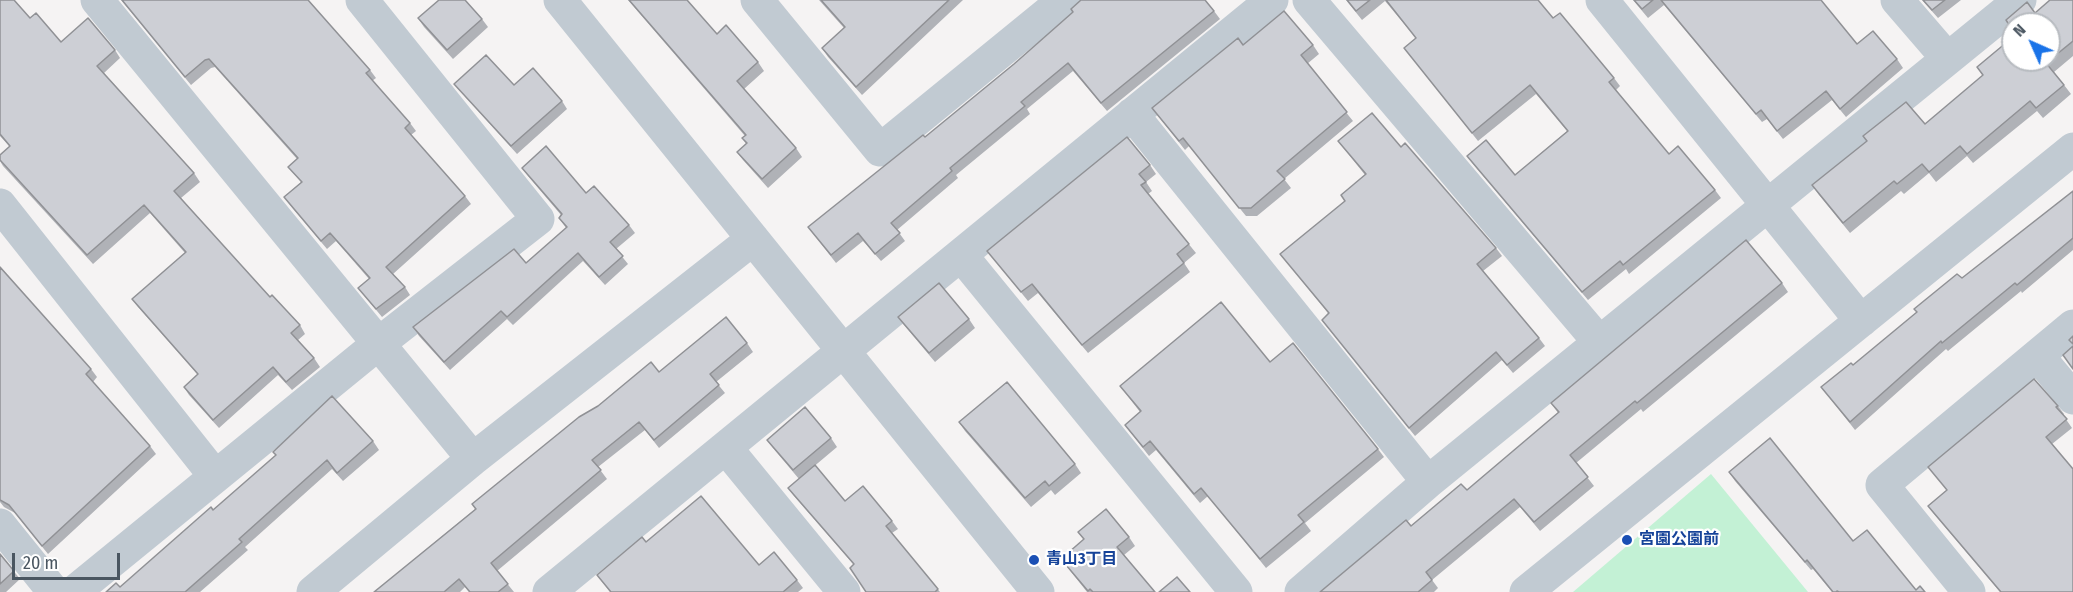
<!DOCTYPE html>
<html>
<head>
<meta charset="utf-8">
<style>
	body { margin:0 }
	#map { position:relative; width:2073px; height:592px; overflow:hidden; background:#f5f3f3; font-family:"Fira Sans Condensed",sans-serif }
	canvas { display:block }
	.north { position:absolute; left:2001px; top:12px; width:60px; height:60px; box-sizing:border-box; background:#fff; border:2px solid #b7bbc0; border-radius:50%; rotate:315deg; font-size:16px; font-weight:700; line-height:24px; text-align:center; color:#4a5661 }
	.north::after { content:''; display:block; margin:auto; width:21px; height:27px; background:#1a73e8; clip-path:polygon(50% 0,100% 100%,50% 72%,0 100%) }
	.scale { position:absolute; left:12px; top:553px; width:108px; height:27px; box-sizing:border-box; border:3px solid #4a5661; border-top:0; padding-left:8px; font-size:18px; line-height:21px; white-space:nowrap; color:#4a5661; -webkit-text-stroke:4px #fff; paint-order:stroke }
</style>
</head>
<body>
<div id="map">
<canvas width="2073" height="592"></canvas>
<div class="north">N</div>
<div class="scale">20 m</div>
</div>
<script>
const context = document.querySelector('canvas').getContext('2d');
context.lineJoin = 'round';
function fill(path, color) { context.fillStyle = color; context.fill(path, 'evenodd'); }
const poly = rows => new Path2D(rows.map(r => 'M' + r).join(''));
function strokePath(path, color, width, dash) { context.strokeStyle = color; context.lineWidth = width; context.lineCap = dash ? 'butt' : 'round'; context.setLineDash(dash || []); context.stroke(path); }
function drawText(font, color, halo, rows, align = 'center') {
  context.font = font + ' "Fira Sans Condensed","Noto Sans JP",sans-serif'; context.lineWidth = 4.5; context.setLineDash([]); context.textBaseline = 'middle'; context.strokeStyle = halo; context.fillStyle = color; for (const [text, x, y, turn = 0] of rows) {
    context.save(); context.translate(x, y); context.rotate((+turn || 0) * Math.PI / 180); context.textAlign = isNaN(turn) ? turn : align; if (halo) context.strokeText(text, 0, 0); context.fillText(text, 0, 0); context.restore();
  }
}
fill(poly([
	[1711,474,1808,592,1573,592]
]), '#c3f1d5');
strokePath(poly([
	[97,0,473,459],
	[560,0,1038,592],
	[757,0,880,150,1064,0],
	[1309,0,1600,343],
	[1602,0,1861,321],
	[1897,0,1947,58],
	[1132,114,1428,482],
	[0,205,215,476],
	[961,255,1236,592],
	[2038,356,2073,398],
	[726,448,844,592],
	[0,525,54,592],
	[74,592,378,344,538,219,362,0],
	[313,592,473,459,753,239],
	[549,592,1272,0],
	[1301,592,1428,482,2020,0],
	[1526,592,2073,149],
	[1969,592,1882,485,2073,326]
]), '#c1cad2', 33);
fill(poly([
	[0,0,30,18,61,42,115,50,120,58,104,73,194,173,200,182,181,198,270,297,300,325,305,334,298,340,314,358,320,367,292,390,278,375,219,428,189,395,184,387,198,375,138,307,132,299,185,253,150,213,93,264,3,166,0,161,0,155,10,147,0,136],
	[121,0,308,0,370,70,376,78,372,81,410,123,416,131,411,135,465,196,471,204,393,274,405,287,410,295,382,317,358,288,369,279,336,241,327,249,290,205,284,197,301,182,288,167,297,159,215,67,211,68,191,85],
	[628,0,687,0,717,34,758,62,764,71,744,89,796,148,802,157,768,188,743,160,737,152,746,144,742,138,745,136],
	[819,0,963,0,862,95,828,57,822,48,844,28],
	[1346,0,1538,0,1553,18,1614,78,1620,86,1616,90,1669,154,1715,190,1721,198,1629,274,1626,269,1588,300,1473,164,1467,156,1515,175,1567,131,1536,94,1478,141,1404,48,1416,38,1385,1,1362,20],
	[1633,0,1821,0,1857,44,1897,59,1903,68,1846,117,1832,100,1783,139,1767,119,1762,122,1664,5,1648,18],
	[1922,0,1961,0,1938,18],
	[2073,0,2073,56,2054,72,2071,94,2043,118,2037,111,1973,163,1967,156,1936,182,1929,173,1904,194,1901,191,1850,233,1819,195,1812,185,1925,124,1983,76,1977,67,2013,37,2035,13],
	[1214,11,1220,19,1107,111,1073,71,1027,109,1030,114,956,175,958,178,897,230,905,241,881,261,863,241,836,263,808,227,925,137,1014,64],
	[418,18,482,19,488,27,453,59,424,27],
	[1243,45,1313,45,1319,54,1307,64,1353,121,1284,179,1291,188,1257,216,1246,216,1189,146,1185,150,1152,108],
	[454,84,562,101,567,109,517,154,460,91],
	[1338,141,1401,147,1496,248,1502,256,1483,271,1539,338,1545,346,1513,373,1502,360,1415,436,1328,328,1322,320,1328,313,1280,254,1345,201,1341,195,1365,175],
	[1150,165,1156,174,1146,182,1152,191,1148,194,1196,253,1184,263,1190,272,1088,353,1038,293,1028,301,987,251],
	[522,168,586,193,629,225,635,233,616,249,628,264,605,285,583,261,513,325,507,319,450,370,419,336,413,327,526,263,566,228,559,218,561,215,528,176],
	[2073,191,2073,250,2022,293,2021,291,1948,351,1946,349,1855,430,1821,387,1853,365],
	[0,267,91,369,97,377,93,382,150,446,156,454,48,554,15,513,4,507,0,502],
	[1782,283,1788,292,1643,412,1641,409,1576,463,1594,486,1540,531,1520,507,1432,580,1438,588,1434,592,1320,592,1411,526,1467,490,1558,413,1551,403],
	[898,317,969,319,975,328,935,362,904,325],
	[747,343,753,352,716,382,725,393,659,448,645,430,598,467,607,479,497,571,514,592,469,592,465,587,460,592,374,592,475,509,472,504,659,372],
	[1270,362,1378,449,1384,457,1305,523,1311,531,1266,568,1208,496,1200,503,1156,450,1149,456,1131,433,1125,425,1140,412,1120,386],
	[2058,406,2064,414,2063,415,2072,428,2052,444,2073,592,2000,592,1934,514,1928,506,1947,490,1928,467],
	[959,422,1075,464,1081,473,1055,495,1051,490,1031,507,965,431],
	[831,438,837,447,799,479,773,448,767,440],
	[373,441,379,450,343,481,332,469,245,547,248,550,200,592,106,592,120,587,213,510,276,455],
	[1729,472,1853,541,1916,590,1925,592,1832,592,1813,569,1811,570,1735,481],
	[788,488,845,501,892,521,898,529,892,533,940,592,866,592,854,565,794,496],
	[1078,532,1129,537,1135,546,1124,555,1155,592,1087,592,1061,559,1084,540],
	[646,542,759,565,797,580,803,588,798,592,610,592,597,575],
	[0,554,20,579,6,592,0,592]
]), '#b0b2b7');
const building = poly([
	[0,0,14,0,30,18,36,13,61,42,88,18,115,50,97,66,194,173,174,191,270,297,272,295,300,325,291,333,314,358,286,382,273,367,213,420,184,387,198,374,132,299,186,252,144,205,87,255,0,160,0,155,10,146,0,134,0,0],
	[122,0,308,0,370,70,366,73,410,123,405,128,465,196,386,267,405,287,376,309,358,288,370,278,330,233,321,241,284,197,302,182,288,167,298,158,209,59,205,60,185,77,122,0],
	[439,0,465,0,482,19,447,50,418,18,439,0],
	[629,0,687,0,717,34,726,25,758,62,737,81,796,148,762,179,737,152,747,143,742,138,746,135,629,0],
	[821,0,949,0,856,87,822,48,845,27,821,0],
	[1081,0,1205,0,1214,11,1101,103,1068,63,1021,102,1025,106,950,168,952,171,891,223,900,233,875,254,858,233,831,255,808,227,923,135,925,137,1014,64,1073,12,1071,9,1081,0],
	[1347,0,1370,0,1356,11,1347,0],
	[1386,0,1538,0,1553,18,1560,13,1614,78,1609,82,1669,154,1678,146,1715,190,1623,265,1620,261,1582,292,1467,156,1486,140,1515,175,1568,131,1530,85,1472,133,1404,48,1416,38,1386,0],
	[1634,0,1653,0,1642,9,1634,0],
	[1661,0,1821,0,1857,44,1873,31,1897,59,1840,109,1826,91,1777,131,1761,110,1756,114,1661,0],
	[1923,0,1945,0,1932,10,1923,0],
	[2050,0,2073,0,2073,41,2046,63,2064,85,2036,108,2030,101,1967,154,1960,146,1929,172,1922,164,1897,184,1894,181,1843,223,1812,185,1867,141,1863,136,1906,102,1925,124,1983,75,1977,67,2013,37,2013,60,2049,60,2049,24,2013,24,2013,31,2006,20,2027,2,2035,13,2050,0],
	[1284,11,1313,45,1301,55,1347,112,1277,171,1285,179,1251,208,1239,208,1183,138,1179,141,1152,108,1238,38,1243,45,1284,11],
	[486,55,514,85,533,68,562,101,511,146,454,84,486,55],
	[1372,113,1401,147,1405,143,1496,248,1477,264,1539,338,1507,365,1496,352,1409,428,1322,320,1329,313,1280,254,1345,201,1341,195,1366,174,1338,141,1372,113],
	[1127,137,1150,165,1139,174,1146,182,1141,185,1189,244,1177,254,1184,263,1082,345,1032,284,1021,292,987,251,1127,137],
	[546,146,586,193,594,186,629,225,610,242,623,256,599,277,578,253,507,317,501,311,444,362,413,327,514,249,526,263,567,227,559,218,562,214,522,168,546,146],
	[2073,191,2073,238,2017,285,2015,283,1942,343,1941,341,1850,422,1821,387,1851,363,1853,365,1917,312,1914,309,1957,274,1962,278,2073,191],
	[1746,240,1782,283,1637,403,1635,401,1570,455,1588,477,1534,522,1514,499,1426,572,1432,580,1418,592,1320,592,1406,520,1411,526,1461,484,1467,490,1559,412,1551,403,1746,240],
	[0,267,91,369,86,374,150,446,42,546,9,505,0,500,0,267],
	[939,283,969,319,929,353,898,317,939,283],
	[1221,302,1270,362,1293,343,1378,449,1298,515,1304,522,1260,559,1201,488,1194,494,1150,441,1143,447,1125,425,1141,411,1120,386,1221,302],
	[726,317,747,343,710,374,719,385,654,440,639,422,592,460,601,470,491,563,508,584,498,592,470,592,459,579,444,592,374,592,476,509,472,504,579,417,598,406,651,362,659,372,726,317],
	[2073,336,2073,344,2069,340,2073,336],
	[2073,346,2073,369,2063,355,2073,346],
	[2034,379,2058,406,2056,407,2067,419,2046,437,2073,469,2073,592,2001,592,1928,506,1947,490,1928,467,2034,379],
	[1007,382,1075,464,1049,486,1045,481,1025,498,959,422,1007,382],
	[332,396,373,441,337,473,327,460,239,539,242,542,185,592,106,592,116,583,120,587,211,507,213,510,276,455,273,452,332,396],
	[805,407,831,438,793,470,767,440,805,407],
	[1770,438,1853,541,1867,530,1916,590,1920,586,1925,592,1839,592,1837,591,1836,592,1833,592,1807,560,1805,562,1729,472,1770,438],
	[815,465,845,501,863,486,892,521,886,526,938,589,935,592,866,592,850,568,854,564,788,488,815,465],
	[701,496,759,565,774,552,797,580,783,592,611,592,597,575,642,537,646,542,701,496],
	[1106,509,1129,537,1117,547,1155,592,1093,592,1090,589,1088,591,1061,559,1084,539,1078,532,1106,509],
	[0,554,14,571,0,584,0,554],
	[1177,577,1190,592,1159,592,1177,577]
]);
fill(building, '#cdcfd5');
strokePath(building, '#909195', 1.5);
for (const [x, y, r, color] of [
	[1627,540,6,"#1a4fb4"],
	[1034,560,6,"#1a4fb4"]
]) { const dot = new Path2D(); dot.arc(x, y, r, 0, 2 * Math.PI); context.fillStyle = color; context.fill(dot); strokePath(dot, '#fff', 2); }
drawText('bold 16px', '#164399', '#fff', [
	["宮園公園前",1639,540],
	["青山3丁目",1046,560]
], 'left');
</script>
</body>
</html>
